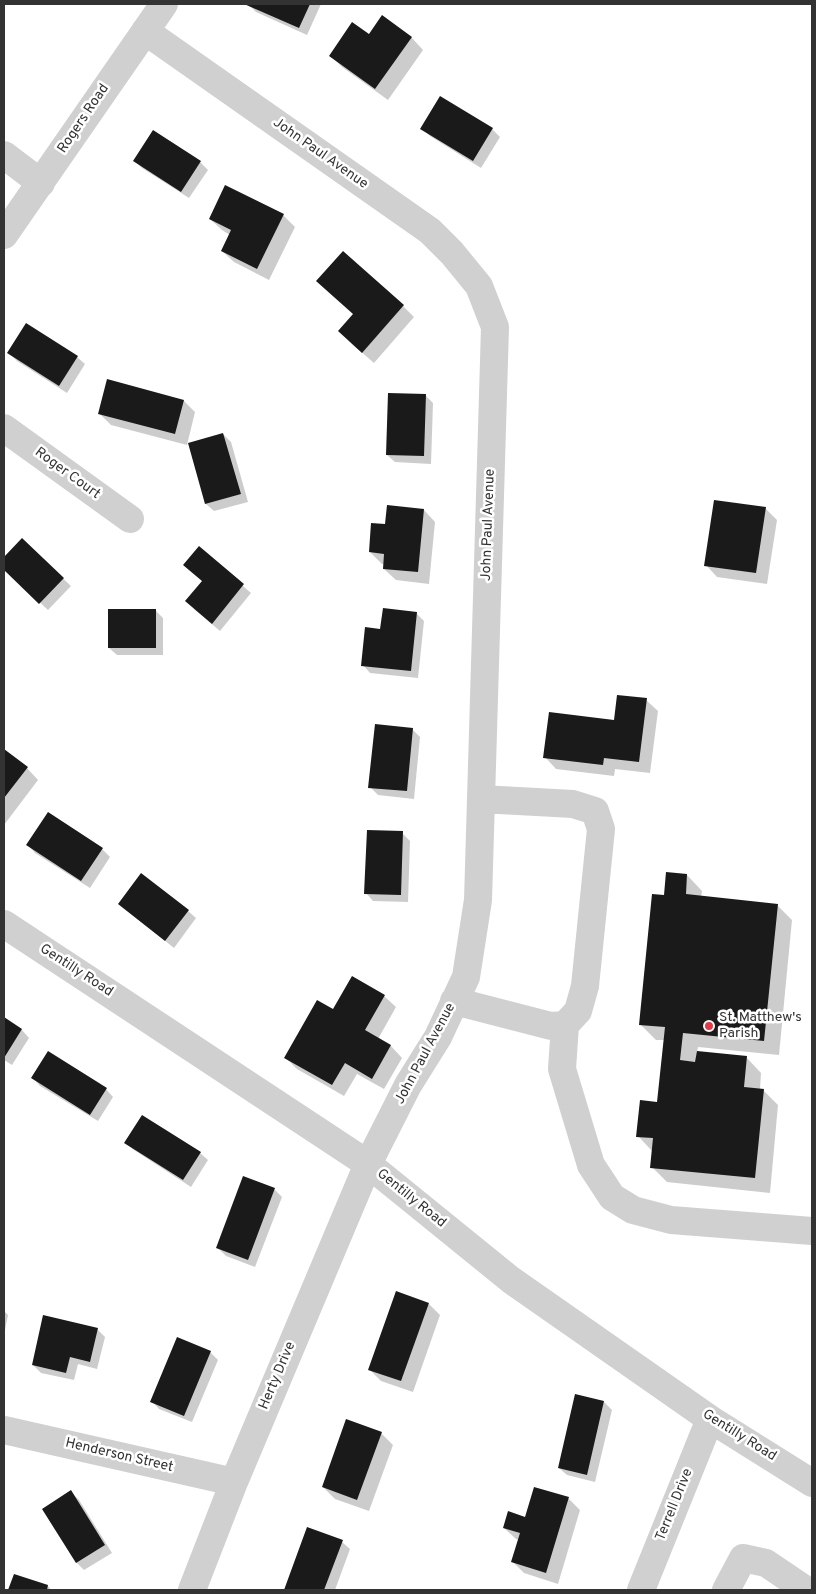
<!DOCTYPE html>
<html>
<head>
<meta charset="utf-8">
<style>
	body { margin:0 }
	#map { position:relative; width:816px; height:1594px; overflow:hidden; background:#fff; font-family:Overpass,sans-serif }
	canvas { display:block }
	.frame { position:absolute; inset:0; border:5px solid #333; pointer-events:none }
</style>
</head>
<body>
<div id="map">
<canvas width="816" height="1594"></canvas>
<div class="frame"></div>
</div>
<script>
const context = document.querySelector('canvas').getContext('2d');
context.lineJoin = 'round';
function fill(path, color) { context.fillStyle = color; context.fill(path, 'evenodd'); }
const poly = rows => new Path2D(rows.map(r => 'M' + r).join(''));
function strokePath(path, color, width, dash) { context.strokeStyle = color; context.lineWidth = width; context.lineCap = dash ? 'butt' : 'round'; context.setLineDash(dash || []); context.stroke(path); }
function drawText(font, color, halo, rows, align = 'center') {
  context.font = font + ' Overpass,sans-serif'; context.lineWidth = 5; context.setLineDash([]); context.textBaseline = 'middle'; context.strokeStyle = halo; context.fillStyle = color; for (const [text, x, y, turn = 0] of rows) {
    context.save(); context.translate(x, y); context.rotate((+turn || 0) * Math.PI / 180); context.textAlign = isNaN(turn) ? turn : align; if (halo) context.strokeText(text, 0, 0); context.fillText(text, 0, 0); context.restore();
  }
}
fill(poly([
	[248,4,321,4,307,35,256,12],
	[382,17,412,38,423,50,388,100,342,67,330,55,369,36],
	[422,128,492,129,500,137,481,168,430,136],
	[135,161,200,162,208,170,189,198,142,168],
	[283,215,295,227,269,280,234,262,222,251,230,235,222,230,210,219],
	[403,306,414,317,374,363,351,343],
	[9,353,77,357,85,364,67,393,17,361],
	[425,395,433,403,431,464,395,462,387,455],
	[184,401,195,412,187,445,111,425,99,413],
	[223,434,231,442,248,502,214,511,206,504,190,444],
	[765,508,777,520,767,584,717,577,706,565],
	[424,510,435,522,429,584,396,580,384,569,384,564,382,564,370,552,386,526],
	[22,540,71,586,48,610,4,569,4,559],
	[199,548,251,593,220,631,194,609,203,581,184,565],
	[155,610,163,618,163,655,117,655,109,648],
	[416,613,424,621,418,678,370,673,363,665,382,631],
	[646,700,658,711,650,773,615,769,614,776,556,769,545,757,615,722],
	[412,729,420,737,414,799,378,795,370,787],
	[4,750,27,768,38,780,4,825],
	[48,813,102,849,110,857,90,888,35,853,28,845],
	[402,833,410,841,408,902,373,901,366,893],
	[687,875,702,891,701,897,777,905,792,920,779,1055,698,1047,697,1052,746,1057,761,1073,760,1090,763,1090,778,1105,770,1193,667,1182,652,1167,653,1152,638,1136,658,1103,664,1040,656,1040,641,1025,665,896],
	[119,904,188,911,196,918,174,948],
	[384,996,396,1007,378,1039,391,1046,402,1058,384,1089,357,1074,344,1096,297,1069,286,1058,333,1011],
	[4,1018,22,1030,29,1038,12,1065,4,1060],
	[33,1078,106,1089,113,1097,98,1121,40,1086],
	[126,1143,200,1153,208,1160,191,1187,134,1150],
	[274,1189,282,1197,255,1267,226,1256,218,1248],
	[429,1304,440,1315,413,1392,381,1381,369,1369],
	[4,1311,8,1315,4,1335],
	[97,1329,105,1337,97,1369,78,1364,74,1380,41,1373,33,1365],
	[210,1352,218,1360,192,1422,159,1409,152,1401],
	[576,1396,604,1402,612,1410,595,1482,567,1475,559,1468],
	[381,1433,393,1445,369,1511,335,1499,323,1487],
	[535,1489,569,1499,580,1510,558,1584,524,1573,513,1562,519,1540,516,1539,504,1528,526,1518],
	[71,1492,79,1500,112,1553,84,1570,77,1563,44,1509],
	[308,1529,342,1542,350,1549,335,1590,285,1590],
	[15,1575,48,1586,51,1590,10,1590]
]), '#0003');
fill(poly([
	[244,4,310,4,299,28],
	[382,15,412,37,375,89,329,56,352,22,369,34],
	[440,96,493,128,473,161,420,129],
	[153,130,201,161,181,192,133,161],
	[225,185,284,214,257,269,221,251,231,230,209,219],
	[343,251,404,305,362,353,338,331,353,314,316,281],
	[26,323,78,356,59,386,7,353],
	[107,379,184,400,175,434,98,414],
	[388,393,426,394,424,456,386,455],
	[223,433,241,494,205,504,188,443],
	[714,500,766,507,756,573,704,566],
	[387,505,424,509,418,572,383,569,384,554,369,552,371,523,385,524],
	[22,538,64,578,39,604,4,570,4,557],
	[199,546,244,584,212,624,185,601,202,581,183,565],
	[383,608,417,612,411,671,361,666,365,627,380,629],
	[108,609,156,609,156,648,108,648],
	[617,695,647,698,639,762,604,758,603,765,543,758,549,712,614,720],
	[375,724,413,728,407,791,368,788],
	[4,749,28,767,4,798],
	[48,812,103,848,81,881,26,845],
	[367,830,403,831,401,895,364,894],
	[666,872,687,874,686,894,778,904,764,1041,683,1033,680,1060,695,1062,697,1051,747,1056,744,1087,764,1089,755,1178,650,1168,653,1138,636,1137,640,1100,657,1102,665,1027,639,1025,652,894,664,895],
	[141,873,189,910,165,941,118,904],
	[352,976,385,995,365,1030,391,1045,372,1079,345,1063,332,1085,284,1058,317,1000,333,1009],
	[4,1017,22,1029,4,1058],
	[48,1051,107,1088,90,1115,31,1078],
	[142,1115,201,1152,183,1180,124,1143],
	[243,1176,275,1188,248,1260,216,1248],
	[396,1291,429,1303,401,1381,368,1370],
	[43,1315,98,1328,90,1362,70,1357,66,1373,32,1365],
	[177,1337,211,1351,184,1416,150,1402],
	[575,1394,604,1401,587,1475,558,1468],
	[346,1419,382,1432,357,1500,322,1487],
	[534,1487,569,1497,546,1573,511,1562,520,1533,503,1528,508,1511,525,1517],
	[71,1490,105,1545,76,1563,42,1509],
	[307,1527,343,1540,324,1590,284,1590],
	[14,1574,48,1585,47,1590,8,1590]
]), '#1a1a1a');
strokePath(poly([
	[145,31,430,231,452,253,479,286,495,327,478,900,466,977,438,1037,408,1085,368,1164,234,1482,192,1590],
	[4,155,41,183],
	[4,235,164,4],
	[4,428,130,519],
	[4,924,368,1164,511,1280,710,1419,812,1483],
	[454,1001,551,1026,565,1025,578,1011,585,986,601,829,595,811,573,804,481,799],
	[565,1025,562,1069,591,1165,612,1197,633,1210,671,1220,812,1231],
	[4,1430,234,1482],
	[641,1590,710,1419],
	[726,1590,743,1558,766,1563,806,1590]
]), '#d0d0d0', 28);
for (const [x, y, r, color] of [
	[709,1026,5,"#e63946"]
]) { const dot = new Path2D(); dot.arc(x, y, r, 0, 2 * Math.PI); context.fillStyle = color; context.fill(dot); strokePath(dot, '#fff', 2); }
drawText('14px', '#333', '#fff', [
	["Rogers Road",84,119,-56],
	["John Paul Avenue",320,154,35],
	["Roger Court",67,474,36],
	["John Paul Avenue",489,525,-88],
	["Gentilly Road",76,971,33],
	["John Paul Avenue",426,1054,-62],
	["Gentilly Road",411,1199,39],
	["Herty Drive",278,1376,-67],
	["Gentilly Road",739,1436,32],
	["Henderson Street",119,1456,13],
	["Terrell Drive",675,1505,-68]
]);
drawText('14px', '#333', '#fff', [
	["St. Matthew's",719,1018],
	["Parish",719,1034]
], 'left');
</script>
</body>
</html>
